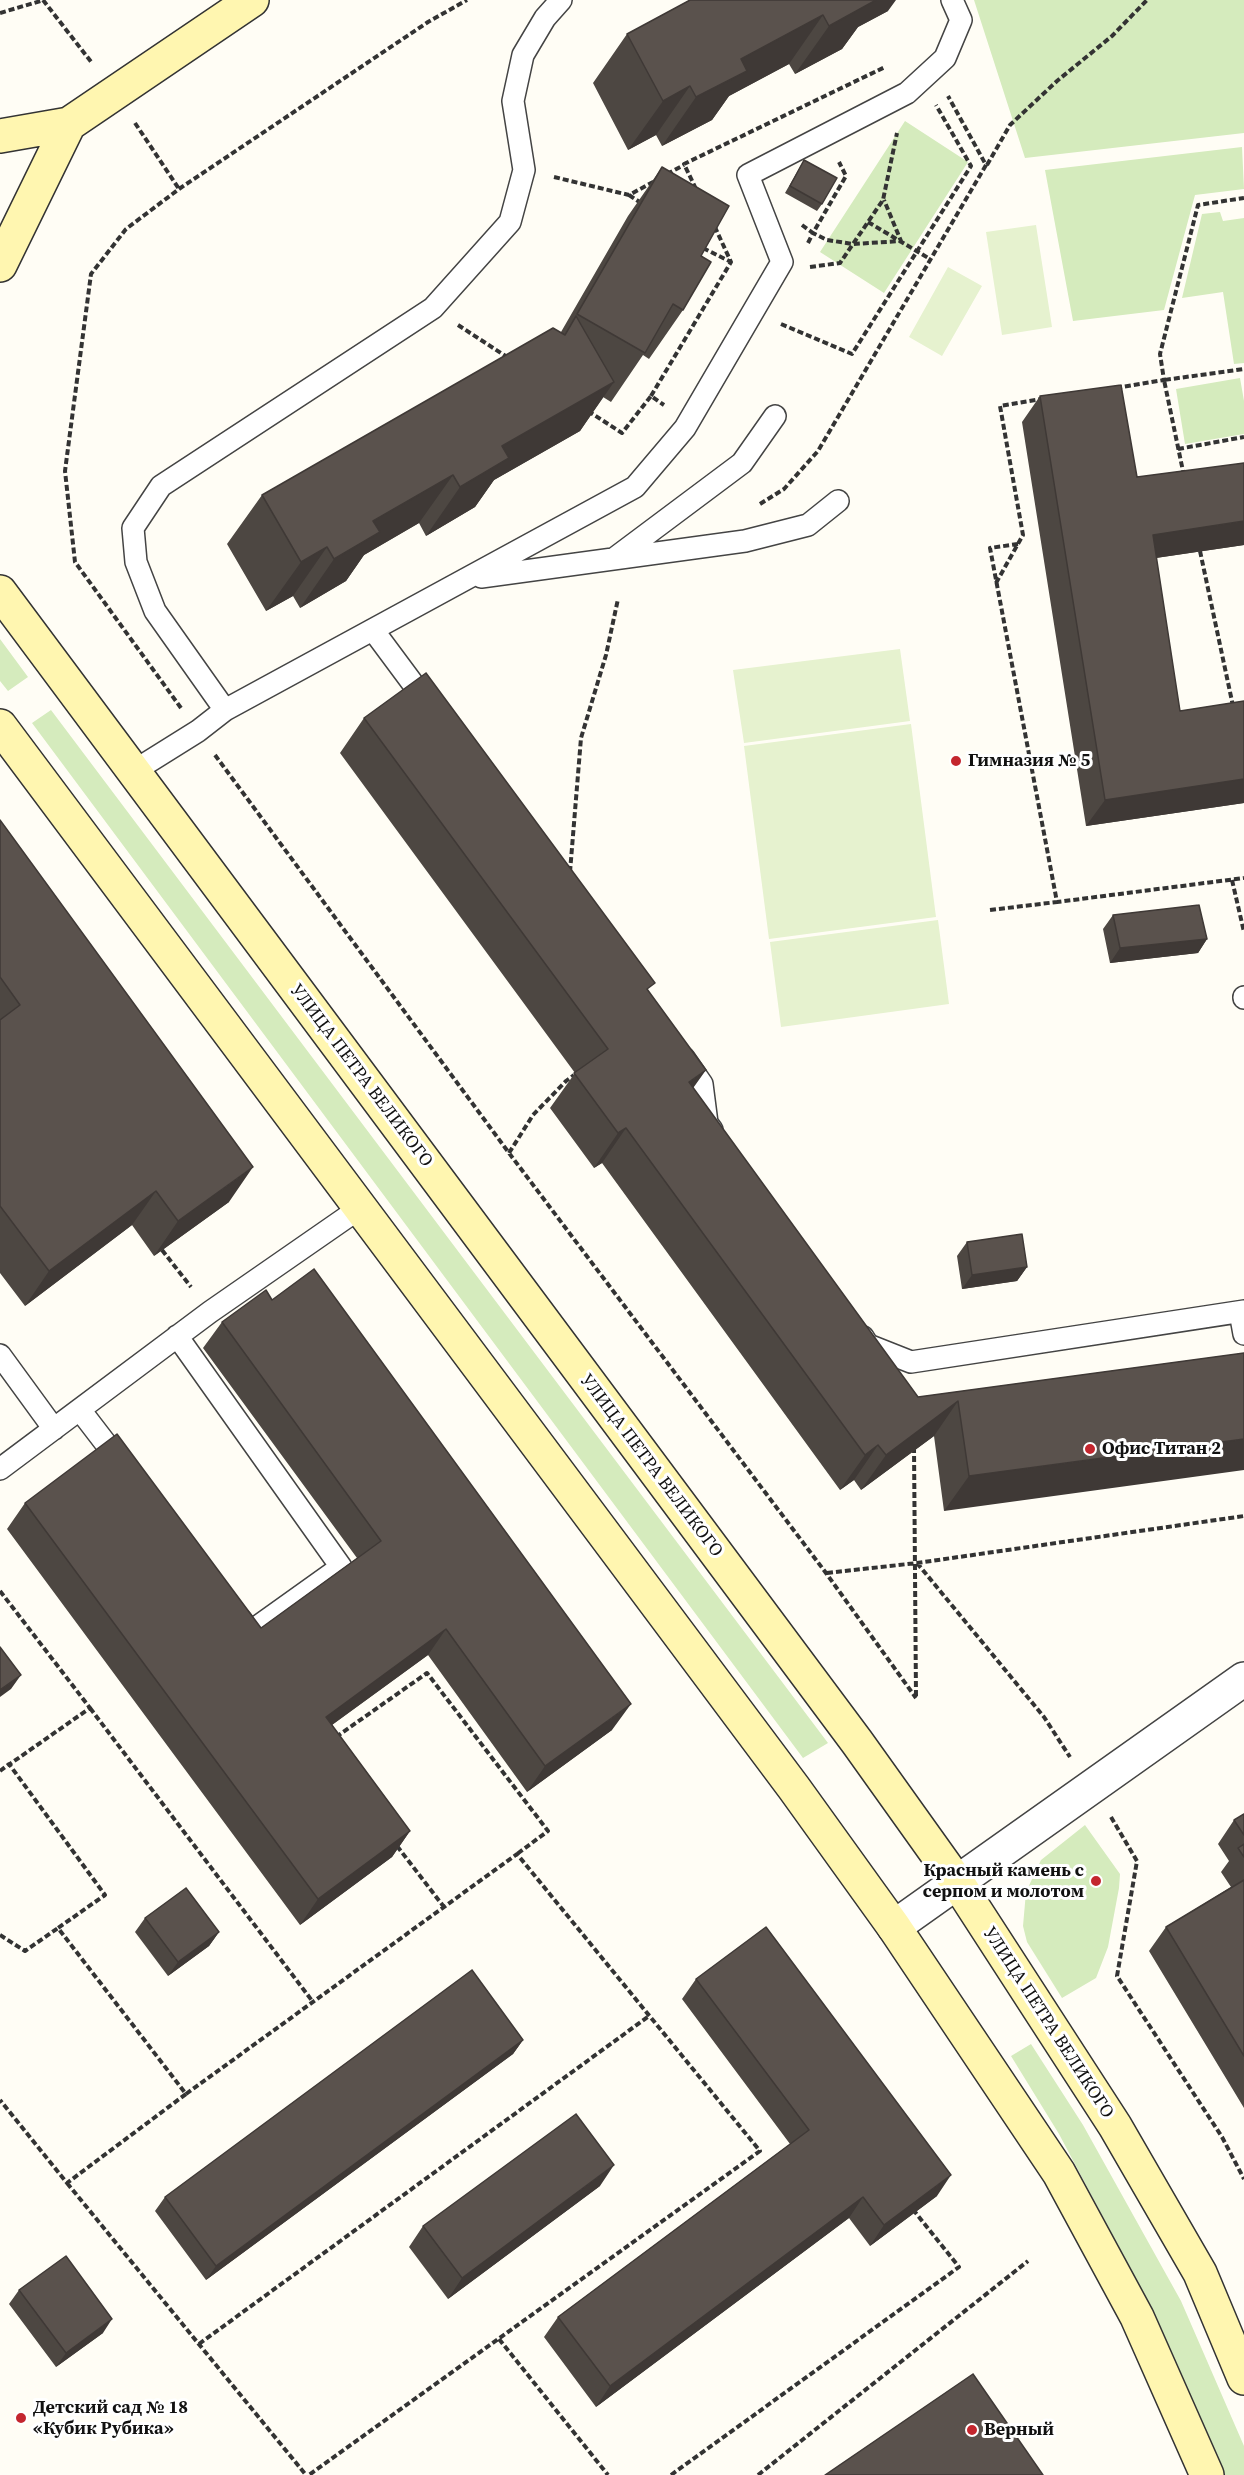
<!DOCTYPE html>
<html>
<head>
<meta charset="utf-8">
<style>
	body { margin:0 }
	canvas { display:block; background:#fffdf5 }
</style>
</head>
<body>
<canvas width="1244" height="2475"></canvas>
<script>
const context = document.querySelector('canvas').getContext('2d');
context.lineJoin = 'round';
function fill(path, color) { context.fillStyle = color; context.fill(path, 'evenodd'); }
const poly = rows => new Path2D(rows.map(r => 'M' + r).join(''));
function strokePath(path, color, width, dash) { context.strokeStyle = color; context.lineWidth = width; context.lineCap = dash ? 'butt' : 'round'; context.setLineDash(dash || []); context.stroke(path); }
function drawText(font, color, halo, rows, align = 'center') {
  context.font = font + ' "Source Serif 4",serif'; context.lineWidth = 6; context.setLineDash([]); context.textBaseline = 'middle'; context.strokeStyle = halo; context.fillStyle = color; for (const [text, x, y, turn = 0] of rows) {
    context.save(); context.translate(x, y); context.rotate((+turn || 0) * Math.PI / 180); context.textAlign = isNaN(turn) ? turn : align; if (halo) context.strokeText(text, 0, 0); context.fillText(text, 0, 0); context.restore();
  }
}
fill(poly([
	[974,0,1244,0,1244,133,1025,158],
	[905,121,968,162,884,293,820,252],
	[1242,147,1244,189,1195,195,1164,310,1073,321,1045,170],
	[1220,212,1223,221,1244,218,1244,363,1234,364,1223,292,1182,298,1202,214],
	[1240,378,1244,401,1244,434,1185,444,1176,389],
	[0,639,28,677,8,691,0,681],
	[51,710,828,1743,803,1758,32,723],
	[1085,1825,1120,1874,1119,1888,1108,1947,1096,1978,1062,1998,1027,1942,1023,1926,1026,1892,1041,1860],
	[1031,2044,1083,2125,1181,2301,1244,2446,1244,2475,1225,2475,1156,2317,1059,2134,1011,2056]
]), '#d5ebbd');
fill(poly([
	[1036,225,1052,327,1002,335,986,232],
	[948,267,982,286,942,356,909,337],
	[900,649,910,721,744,743,733,670],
	[911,724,936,917,769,939,744,746],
	[938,920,949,1004,781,1027,770,942]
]), '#e6f2cf');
const lane = poly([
	[615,558,742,463,775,416],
	[481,577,745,541,808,525,838,501],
	[373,630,428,704],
	[225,710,155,611,136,562,133,528,161,486,433,308,510,222,524,170,513,101,523,55,545,18,561,0],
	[134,771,198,731,225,710,635,487,685,428,782,262,748,175,907,93,945,58,961,20,952,0],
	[1244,997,1244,998],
	[684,1058,702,1084,707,1123,712,1130],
	[1240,1312,1244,1334],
	[177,1336,341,1567,250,1632,241,1620],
	[863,1337,868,1345,911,1362,1244,1311],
	[0,1355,54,1429],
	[80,1410,123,1466],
	[0,1469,210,1312,360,1208]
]);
const street = poly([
	[894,1927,1244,1679]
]);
const secondary = poly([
	[0,136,69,124,252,0],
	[0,265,69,124],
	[0,592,857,1742,957,1882,1115,2126,1200,2273,1244,2378],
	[0,726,794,1788,894,1927,1059,2173,1137,2317,1207,2475]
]);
strokePath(lane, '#444', 24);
strokePath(street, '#444', 36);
strokePath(secondary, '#333', 36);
strokePath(poly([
	[43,0,92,63],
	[0,13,44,0],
	[135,123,179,189],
	[987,165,1010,125,1057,81,1112,36,1147,0],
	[667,174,684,165],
	[554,177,629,195,655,181],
	[696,189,684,164,885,67],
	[629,195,641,203],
	[868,222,930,259],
	[802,225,813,233,846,176,839,162],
	[808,243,813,233,827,240,853,244,901,241,884,200],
	[703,248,731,262],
	[810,267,840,263,883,200,897,133],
	[781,324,852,354,971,166,936,105],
	[458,325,507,357],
	[1116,388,1164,380,1160,354,1198,205,1244,198],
	[651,396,731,262,714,225],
	[588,411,622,433,651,396,664,405],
	[1178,449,1244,437],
	[1184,476,1164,380,1244,369],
	[760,504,784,489,818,451,986,165,948,96],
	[1018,544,990,548,1057,902,1244,878],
	[1200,551,1233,706],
	[996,583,1023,535,1000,406,1041,399],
	[181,708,75,562,65,471,91,274,126,229,179,189,428,22,467,0],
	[215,755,509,1153,826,1573,916,1698],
	[570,872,581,738,606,655,618,599],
	[1232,880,1244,932],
	[990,910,1057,902],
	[509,1153,533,1115,566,1081,574,1075],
	[162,1250,191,1287],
	[914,1447,916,1697],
	[917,1563,1044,1717,1070,1757],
	[827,1573,917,1563,1244,1516],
	[0,1591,90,1708,10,1764],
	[90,1708,313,2002],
	[336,1737,427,1673,548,1831,517,1854],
	[0,1771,9,1764,105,1895,58,1928,186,2094,67,2183,0,2100],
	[1111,1817,1137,1861,1117,1976,1222,2137,1244,2179],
	[397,1846,444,1907],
	[0,1935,25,1951,58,1928],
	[186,2094,517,1854,760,2151,309,2475],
	[67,2183,306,2475],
	[499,2339,608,2475],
	[199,2344,649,2016],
	[671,2475,959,2267,915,2212],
	[758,2475,1028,2261]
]), '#333', 4, [6, 3]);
strokePath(lane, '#fff', 21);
strokePath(street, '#fff', 33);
strokePath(secondary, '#fff6b0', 33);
fill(poly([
	[690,0,888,11,858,27,842,49,795,74,789,64,729,96,712,120,662,146,656,135,628,150,593,83,627,34],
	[804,160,822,204,817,211,785,193],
	[662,167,701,256,683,310,649,359,643,355,611,402,603,397,580,431,494,480,475,507,426,536,419,523,364,555,346,581,300,608,293,596,266,611,227,544,262,495,561,332,628,216],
	[1040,396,1137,477,1244,545,1156,558,1180,711,1244,701,1244,803,1086,826,1022,422],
	[364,718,649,992,693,1088,918,1397,1244,1353,944,1511,934,1436,861,1490,854,1480,840,1490,602,1163,594,1168,550,1108,575,1073,340,753],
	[0,820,229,1202,154,1256,132,1225,25,1306,0,1273],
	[1113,915,1207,939,1198,953,1110,963,1103,929],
	[967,1242,1027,1267,1017,1281,962,1289,957,1256],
	[272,1300,612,1730,527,1792,428,1655,332,1725,410,1831,392,1857,300,1925,7,1529,25,1503,261,1628,357,1558,203,1348,222,1322],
	[1244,1814,1244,2108,1149,1951,1166,1927,1231,1887,1221,1872,1229,1861,1218,1844,1234,1820],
	[145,1918,219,1932,209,1946,168,1976,135,1932],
	[696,1979,937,2196,870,2246,849,2218,596,2407,544,2337,558,2317,790,2144,682,1999],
	[523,2040,513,2054,206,2280,155,2211,165,2197],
	[600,2186,448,2299,409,2247,423,2226],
	[19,2290,103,2333,56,2367,9,2304]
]), '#4d4742');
fill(poly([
	[863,0,896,0,888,11,858,27,842,49,795,74,829,26],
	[823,15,789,64,729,96,712,120,662,146,696,97,741,59],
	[690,86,656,135,628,150,663,101],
	[614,382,580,431,494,480,475,507,426,536,460,487,502,446],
	[453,475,419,523,364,555,346,581,300,608,334,559,373,521],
	[1244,521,1244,545,1135,561,1153,535],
	[327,547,293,596,266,611,301,562],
	[1244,779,1244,803,1086,826,1105,800],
	[1207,939,1198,953,1110,963,1120,948],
	[706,1070,681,1105,689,1082],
	[626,1128,602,1163,594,1168,618,1133],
	[253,1167,229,1202,154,1256,178,1221],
	[156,1191,132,1225,25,1306,49,1271],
	[1027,1267,1017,1281,962,1289,972,1275],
	[958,1401,934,1436,861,1490,886,1455],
	[1244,1439,1244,1470,944,1511,969,1476],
	[878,1445,854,1480,840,1490,865,1455],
	[446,1629,428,1655,307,1743,326,1717],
	[21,1675,11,1689,0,1697,0,1690],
	[631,1704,612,1730,527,1792,545,1766],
	[410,1831,392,1857,300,1925,318,1899],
	[219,1932,209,1946,168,1976,178,1962],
	[523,2040,513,2054,206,2280,216,2266],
	[614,2165,600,2186,448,2299,462,2278],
	[951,2175,937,2196,870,2246,884,2225],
	[863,2197,849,2218,596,2407,610,2386],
	[112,2319,103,2333,56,2367,66,2353]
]), '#3f3936');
const building = poly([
	[690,0,876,0,829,26,823,15,741,59,747,71,696,97,690,86,663,101,627,34,690,0],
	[804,160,837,178,822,204,790,186,804,160],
	[662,167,729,206,701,256,711,262,683,310,673,304,645,353,577,314,662,167],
	[576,316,614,382,502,446,509,458,460,487,453,475,373,521,380,532,334,559,327,547,301,562,262,495,553,328,565,335,576,316],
	[1121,385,1137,477,1244,463,1244,521,1153,535,1180,711,1244,701,1244,779,1105,800,1040,396,1121,385],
	[426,673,655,983,647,989,706,1070,689,1082,918,1397,1244,1353,1244,1439,969,1476,958,1401,886,1455,878,1445,865,1455,626,1128,618,1133,574,1073,608,1049,364,718,426,673],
	[0,820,253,1167,178,1221,156,1191,49,1271,0,1206,0,1020,20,1005,0,977,0,820],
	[1199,905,1207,939,1120,948,1113,915,1199,905],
	[1022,1234,1027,1267,972,1275,967,1242,1022,1234],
	[314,1269,631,1704,545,1766,446,1629,326,1717,410,1831,318,1899,25,1503,117,1434,261,1628,381,1541,222,1322,266,1290,272,1300,314,1269],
	[0,1647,21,1675,0,1690,0,1647],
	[1244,1814,1244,1835,1234,1820,1244,1814],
	[1244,1844,1244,1857,1238,1848,1244,1844],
	[1244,1880,1244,2056,1166,1927,1244,1880],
	[186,1888,219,1932,178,1962,145,1918,186,1888],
	[766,1927,951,2175,884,2225,863,2197,610,2386,558,2317,809,2130,696,1979,766,1927],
	[472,1970,523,2040,216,2266,165,2197,472,1970],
	[576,2114,614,2165,462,2278,423,2226,576,2114],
	[66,2256,112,2319,66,2353,19,2290,66,2256],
	[973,2374,1043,2475,825,2475,973,2374]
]);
fill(building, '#5a524d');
strokePath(building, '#3f3936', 1.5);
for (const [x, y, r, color] of [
	[956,761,6,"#c4262e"],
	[1090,1449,6,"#c4262e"],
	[1096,1881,6,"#c4262e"],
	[21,2418,6,"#c4262e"],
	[972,2430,6,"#c4262e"]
]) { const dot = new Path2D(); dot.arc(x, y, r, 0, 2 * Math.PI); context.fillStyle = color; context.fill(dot); strokePath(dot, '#fff', 2); }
drawText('bold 18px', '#111', '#fff', [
	["Гимназия № 5",968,761],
	["Офис Титан 2",1102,1449],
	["Красный камень с",1084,1871,"right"],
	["серпом и молотом",1084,1892,"right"],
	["Детский сад № 18",33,2408],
	["«Кубик Рубика»",33,2429],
	["Верный",984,2430]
], 'left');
drawText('18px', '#111', '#fff', [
	["УЛИЦА ПЕТРА ВЕЛИКОГО",361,1076,53],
	["УЛИЦА ПЕТРА ВЕЛИКОГО",651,1466,53],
	["УЛИЦА ПЕТРА ВЕЛИКОГО",1048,2023,57]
]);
</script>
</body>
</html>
